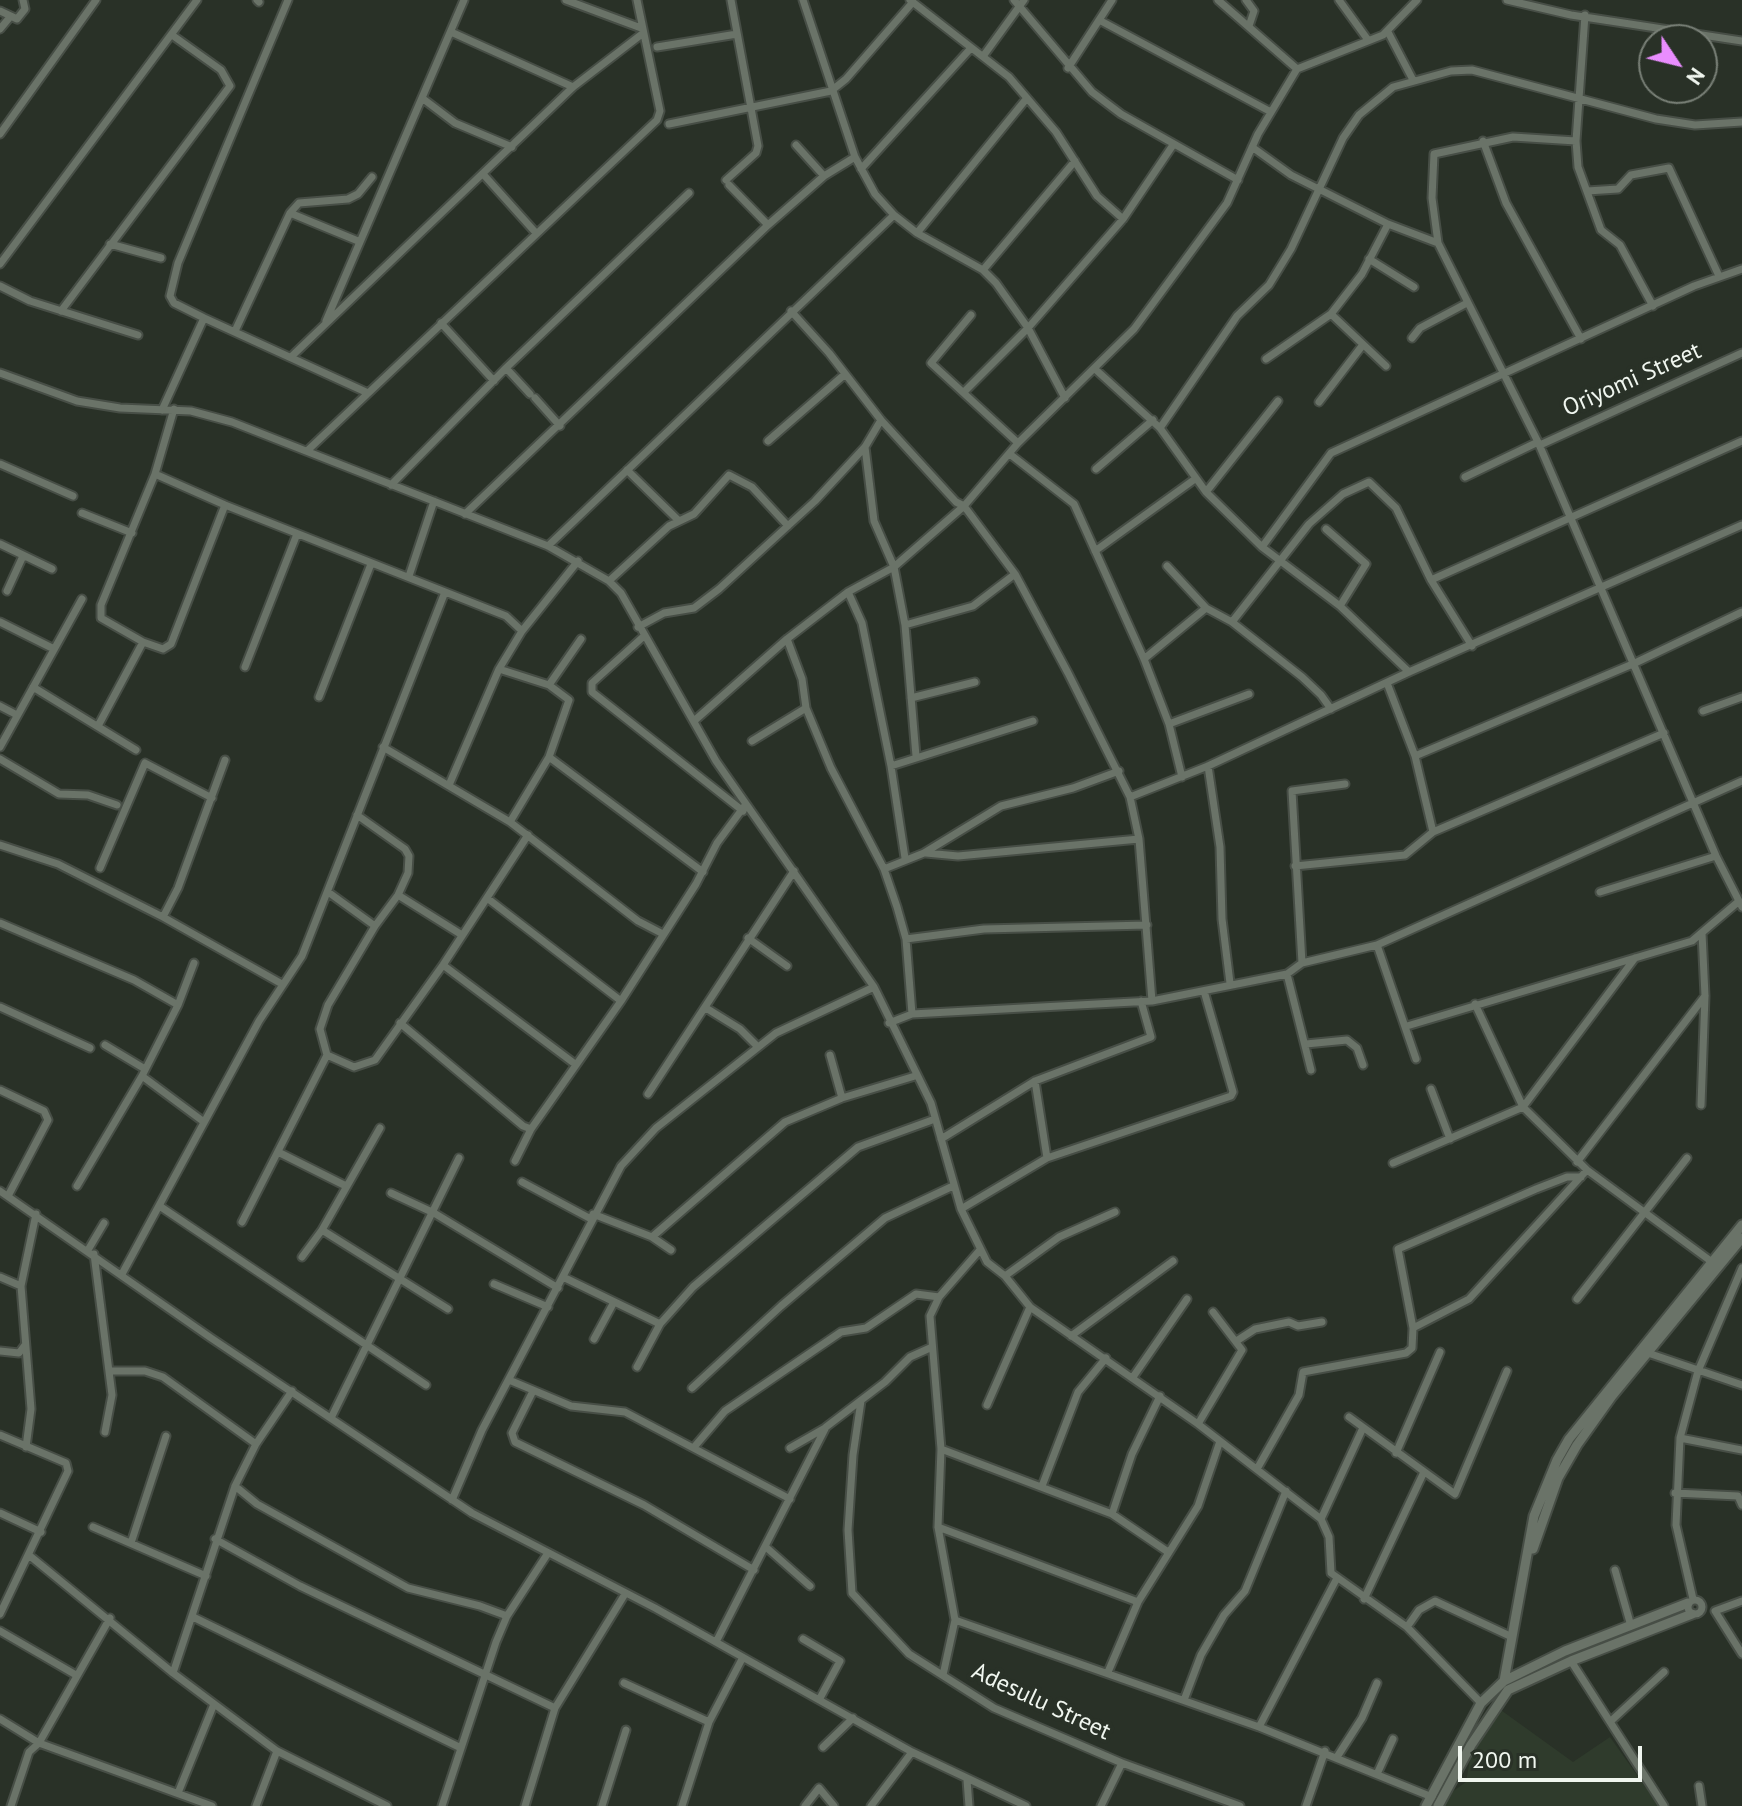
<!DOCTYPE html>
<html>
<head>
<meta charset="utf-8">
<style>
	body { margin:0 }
	#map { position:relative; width:1742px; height:1806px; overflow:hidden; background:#293127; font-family:"PT Sans",sans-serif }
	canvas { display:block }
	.north { position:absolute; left:1638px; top:24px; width:80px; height:80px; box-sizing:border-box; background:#293127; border:2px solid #798077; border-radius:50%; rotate:125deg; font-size:22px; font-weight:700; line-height:32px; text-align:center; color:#f0f6ef }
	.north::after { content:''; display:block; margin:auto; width:28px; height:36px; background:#e98dfe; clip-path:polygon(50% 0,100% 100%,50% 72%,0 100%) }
	.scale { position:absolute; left:1458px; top:1746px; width:184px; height:36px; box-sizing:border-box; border:4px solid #f0f6ef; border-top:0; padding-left:10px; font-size:24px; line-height:28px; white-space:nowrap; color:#f0f6ef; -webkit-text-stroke:6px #293127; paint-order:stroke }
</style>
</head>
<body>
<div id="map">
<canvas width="1742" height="1806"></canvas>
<div class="north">N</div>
<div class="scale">200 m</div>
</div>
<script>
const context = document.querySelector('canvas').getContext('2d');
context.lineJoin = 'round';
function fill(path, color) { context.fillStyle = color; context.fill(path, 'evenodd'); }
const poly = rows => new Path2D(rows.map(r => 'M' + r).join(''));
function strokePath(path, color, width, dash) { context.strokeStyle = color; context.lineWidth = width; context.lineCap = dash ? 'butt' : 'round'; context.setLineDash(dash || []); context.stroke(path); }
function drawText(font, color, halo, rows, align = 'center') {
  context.font = font + ' "PT Sans",sans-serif'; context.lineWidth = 8; context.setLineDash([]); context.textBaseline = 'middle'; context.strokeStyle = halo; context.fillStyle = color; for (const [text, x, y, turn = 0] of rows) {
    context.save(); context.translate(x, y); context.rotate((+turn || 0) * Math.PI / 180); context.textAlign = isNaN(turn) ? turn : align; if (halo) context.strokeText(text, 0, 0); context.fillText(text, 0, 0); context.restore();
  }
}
fill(poly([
	[1498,1708,1573,1762,1610,1737,1659,1806,1444,1806,1452,1792,1466,1782,1470,1759]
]), '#2f3b2c');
const minor = poly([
	[257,0,259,2],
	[288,0,178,263,170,296,174,303,204,318,368,393],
	[566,0,641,28],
	[803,0,855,157,875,194,894,215,917,233,983,270,996,283,1028,328,1065,398],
	[910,0,1009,77,1056,132,1097,196,1123,219],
	[1014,0,1092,92,1121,114,1238,180],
	[1218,0,1297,69],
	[1246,0,1254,11,1249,26],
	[1339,0,1368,40],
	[1507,0,1571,15,1742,41],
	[0,11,17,19,25,9,23,0],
	[1585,15,1576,141,1578,167,1601,230,1620,245,1653,306],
	[1101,21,1271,112],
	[0,29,10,17],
	[451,32,573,87],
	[1388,32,1413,80],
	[657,47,737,34],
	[984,55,1024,0],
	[1068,68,1112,0],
	[422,98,455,123,512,147],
	[669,124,831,91,846,79,913,2],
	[0,134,96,0],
	[1483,141,1506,203,1581,339],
	[1576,141,1513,137,1434,154,1432,198,1438,243,1538,442,1716,856,1742,907],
	[796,145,824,176],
	[1252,147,1291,175,1388,224,1438,243],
	[861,169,971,48],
	[483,174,536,233],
	[726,180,756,153,758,146,731,0],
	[729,185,768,225],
	[1587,191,1618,189,1631,175,1669,168,1719,276],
	[290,213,299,203,348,199,358,194,372,177],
	[917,233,1027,98],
	[110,244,161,258],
	[1369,259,1414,287],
	[0,264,197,0],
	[983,270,1075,161],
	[0,286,30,301,138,335],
	[61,311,230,86,221,70,172,35],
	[791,311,829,353,881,420,956,502,964,506,1015,574,1068,673,1130,797,1139,839,1152,1001],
	[1331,314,1386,366],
	[971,315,931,363,1018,443],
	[326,321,464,0],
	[441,323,494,381],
	[235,331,290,213,358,241],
	[1412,338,1420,328,1467,303],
	[292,356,573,87,642,34],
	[1266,359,1331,314,1362,274,1388,224],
	[506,368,530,394],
	[1095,369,1160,428,1206,492,1262,547,1340,606,1409,672],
	[0,373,77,401,120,408,191,411,232,422,548,546,609,581,621,593,716,761,874,987,931,1103,961,1209,987,1262,1005,1276,1030,1307,1198,1424,1321,1519,1329,1537,1331,1573,1407,1627,1481,1703],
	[964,392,1028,328,1123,219,1173,145],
	[535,398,560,426],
	[1319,402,1362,346],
	[174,409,155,474,101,605,101,618,143,642,163,649,171,644,225,505],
	[162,410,204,318],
	[1160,428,1237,316,1269,285,1291,249,1343,138,1359,115,1393,87,1451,71,1472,70,1656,119,1695,125,1742,122],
	[768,441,844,375],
	[1540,445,1742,353],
	[865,447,874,521,894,567,905,625,916,756],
	[307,451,657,120,660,111,637,0],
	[1011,455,1074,504,1144,659,1169,724,1182,777],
	[0,464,73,496],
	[1096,469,1153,420],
	[627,470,678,520],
	[155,474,225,505,506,616,522,631],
	[1465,477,1538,442],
	[391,485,506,368,689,193],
	[1206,492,1278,401],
	[82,513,132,533],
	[465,514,768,225,824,176,855,157],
	[1326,529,1366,564,1340,606],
	[0,544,52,569],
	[548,546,894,215],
	[1262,547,1331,453,1694,286,1742,269],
	[1095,551,1195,479],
	[1167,566,1206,608,1232,622,1302,677,1321,695,1331,709],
	[409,576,434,501],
	[1431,580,1742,441],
	[609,581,669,526,694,514,729,475,752,487,788,526],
	[7,591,23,556],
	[848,592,862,623,891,766,905,858],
	[0,622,52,648],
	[1232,622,1309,524,1343,494,1369,482,1396,508,1431,580,1472,646],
	[905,625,973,606,1015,574],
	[638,627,664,613,694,608,719,589,815,501,865,447,881,420],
	[644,636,592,683,592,692,743,811],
	[787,639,802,679,806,708,831,768,884,869,897,907,906,939,912,1014],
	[1144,659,1206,608],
	[245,667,297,534],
	[499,669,549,685,569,700,549,757,510,822],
	[1387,683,1415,756,1433,832],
	[549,685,581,639],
	[33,687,136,750],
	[319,697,371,564],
	[911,698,975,682],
	[0,706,17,715],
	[1703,711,1742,697],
	[694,721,787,639,848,592,894,567,964,506,1018,443,1134,329,1227,203,1258,134,1297,69,1383,35,1417,0],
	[1169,724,1249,694],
	[98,726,143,642],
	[752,741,806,708],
	[0,747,82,599],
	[383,747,510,822,638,921,663,934],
	[1415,756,1635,663,1742,612],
	[549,757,703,872],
	[0,759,59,794,88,795,117,805],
	[891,766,1033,721],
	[1208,766,1220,847,1222,919,1230,983],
	[449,785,499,669,522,631,578,561],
	[1130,797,1208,766,1409,672,1742,525],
	[0,845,58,864,163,917,282,984],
	[926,853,958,856,1139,839],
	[1295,866,1405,855,1433,832,1664,733],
	[100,868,145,763,212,798],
	[884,869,924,853,1001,806,1073,788,1119,771],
	[328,892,375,926],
	[1600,892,1716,856],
	[398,895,462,935],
	[487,898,621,1001],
	[163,917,178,888,225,760],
	[0,923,134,980,178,1005],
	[748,938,787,966],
	[906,939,984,929,1147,925],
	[1377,945,1416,1059],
	[1302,963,1292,791,1345,784],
	[443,965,575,1064],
	[1287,974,1311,1070],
	[1475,1004,1523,1107,1587,1170,1712,1262],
	[0,1007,90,1048],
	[706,1008,740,1029,758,1047],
	[400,1023,523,1126,531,1129,621,1001,696,884,717,843,746,804],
	[889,1023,912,1014,1152,1001,1287,974,1302,963,1377,945,1742,781],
	[1407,1026,1692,941,1738,902],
	[1306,1044,1347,1040,1357,1048,1363,1065],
	[105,1045,145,1069],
	[327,1055,354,1067,375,1060,443,965,528,835],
	[830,1055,842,1098],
	[142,1076,204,1122],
	[1035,1081,1047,1158],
	[1431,1089,1450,1139],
	[0,1090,44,1111,48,1120,8,1196],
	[648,1094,794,871],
	[1701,1105,1705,996,1702,933],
	[380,1128,322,1230,448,1309],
	[941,1139,1035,1081,1151,1037,1141,1001],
	[278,1152,346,1186],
	[515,1161,531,1129],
	[1577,1162,1705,996],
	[1393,1163,1523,1107,1635,958],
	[522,1182,591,1219],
	[77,1186,142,1076,178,1005,194,963],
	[0,1191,211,1338,472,1513,655,1608,912,1752,1026,1806],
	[391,1193,434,1213,558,1288],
	[161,1207,426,1385],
	[961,1209,1047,1158,1231,1096,1233,1092,1204,991],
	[593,1214,652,1237,671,1250],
	[242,1222,327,1055,320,1029,328,1005,375,926,398,895,408,873,409,856,405,849,357,815],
	[652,1237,785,1122,842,1098,915,1076],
	[88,1250,104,1223],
	[94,1254,112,1395,105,1432],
	[302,1257,322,1230],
	[122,1274,259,1021,302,956,445,592],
	[1005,1276,1059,1237,1115,1212],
	[0,1277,21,1286],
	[563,1277,660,1324,637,1367],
	[494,1284,548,1307],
	[1577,1299,1687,1158],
	[660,1324,693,1287,858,1147,935,1119],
	[1413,1328,1398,1249,1536,1189,1567,1177,1581,1177],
	[1071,1336,1173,1261],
	[594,1339,614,1302],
	[1238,1340,1255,1329,1289,1322,1298,1326,1322,1322],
	[0,1351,19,1353,25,1345],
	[1648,1353,1742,1385],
	[110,1371,145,1371,163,1377,256,1444],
	[1133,1377,1187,1299],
	[509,1380,571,1406,625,1412,790,1499],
	[692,1388,781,1306,885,1218,953,1186],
	[533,1391,512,1433,515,1442,644,1505,754,1570],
	[861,1401,853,1455,848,1530,852,1593,909,1654,994,1708,1122,1763,1240,1806],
	[987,1405,1030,1307],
	[1349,1417,1455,1494,1507,1371],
	[331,1418,459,1158],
	[1198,1424,1242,1350,1213,1312],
	[0,1435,66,1463,68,1471,0,1614],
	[1680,1438,1742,1450],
	[695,1446,725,1411,841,1332,866,1328,916,1294,939,1297],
	[26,1447,31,1409,21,1286,36,1214],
	[790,1448,825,1428],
	[941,1449,1112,1514,1168,1552],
	[1396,1453,1440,1352],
	[1257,1469,1299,1395,1303,1372,1406,1353,1412,1348,1413,1328,1469,1299,1587,1170],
	[235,1486,257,1504,408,1588,480,1606,507,1616],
	[1042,1486,1078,1392,1106,1358],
	[1675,1493,1738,1496,1742,1505],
	[452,1500,482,1430,621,1166,656,1128,776,1033,874,987],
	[0,1513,41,1532],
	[1112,1514,1132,1454,1160,1396],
	[1321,1519,1362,1430],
	[93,1527,206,1576],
	[938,1527,1138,1602],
	[215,1539,300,1586,555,1708],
	[131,1543,166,1436],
	[767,1548,810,1586],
	[30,1556,173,1673,277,1751,387,1806],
	[1615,1570,1631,1626],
	[1364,1599,1423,1474],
	[1693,1599,1676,1525,1680,1438,1698,1371,1742,1268],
	'1688 1607a7 7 0 1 1 14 0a7 7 0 1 1-14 0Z',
	[1742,1601,1715,1611,1742,1654],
	[193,1617,461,1748],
	[955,1620,1259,1727,1432,1797],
	[1407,1627,1419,1610,1435,1601,1512,1637],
	[0,1631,76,1675],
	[803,1639,840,1661,819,1700],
	[716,1642,826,1427,885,1382,910,1357,930,1348],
	[1571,1661,1664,1806],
	[1108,1672,1138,1602,1198,1506,1220,1441],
	[173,1673,235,1486,256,1444,292,1391],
	[943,1675,955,1620,938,1527,941,1449,930,1316,939,1297,979,1251],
	[624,1683,709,1722],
	[1184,1700,1201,1655,1224,1615,1245,1591,1286,1491],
	[0,1719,39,1743,212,1806],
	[1611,1721,1664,1672],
	[1259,1727,1337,1578],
	[823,1747,853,1718],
	[1337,1757,1362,1718,1377,1683],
	[1377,1774,1393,1739],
	[967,1780,969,1806],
	[1699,1786,1702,1806],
	[178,1793,214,1704],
	[11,1806,29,1752,39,1743,110,1618],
	[256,1806,277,1751],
	[442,1806,496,1642,507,1616,548,1553],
	[525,1806,555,1708,625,1594],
	[602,1806,626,1730],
	[682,1806,709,1722,742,1659],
	[805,1806,819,1788,834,1806],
	[871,1806,912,1752],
	[1101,1806,1122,1763],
	[1306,1806,1325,1751]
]);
const tertiary = poly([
	[1533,1549,1558,1478,1577,1445,1612,1396,1742,1238],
	[1504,1681,1534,1516,1557,1460,1569,1439,1742,1225],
	[1426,1806,1481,1703,1504,1681,1565,1651,1688,1603],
	[1438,1806,1471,1745,1508,1690,1571,1661,1692,1614]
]);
strokePath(minor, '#474e46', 11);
strokePath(tertiary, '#474e46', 13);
strokePath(minor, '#6a7368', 7);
strokePath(tertiary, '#6a7368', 9);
drawText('24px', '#f0f6ef', '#293127', [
	["Oriyomi Street",1632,380,-24],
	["Adesulu Street",1041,1702,25]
]);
</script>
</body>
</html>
